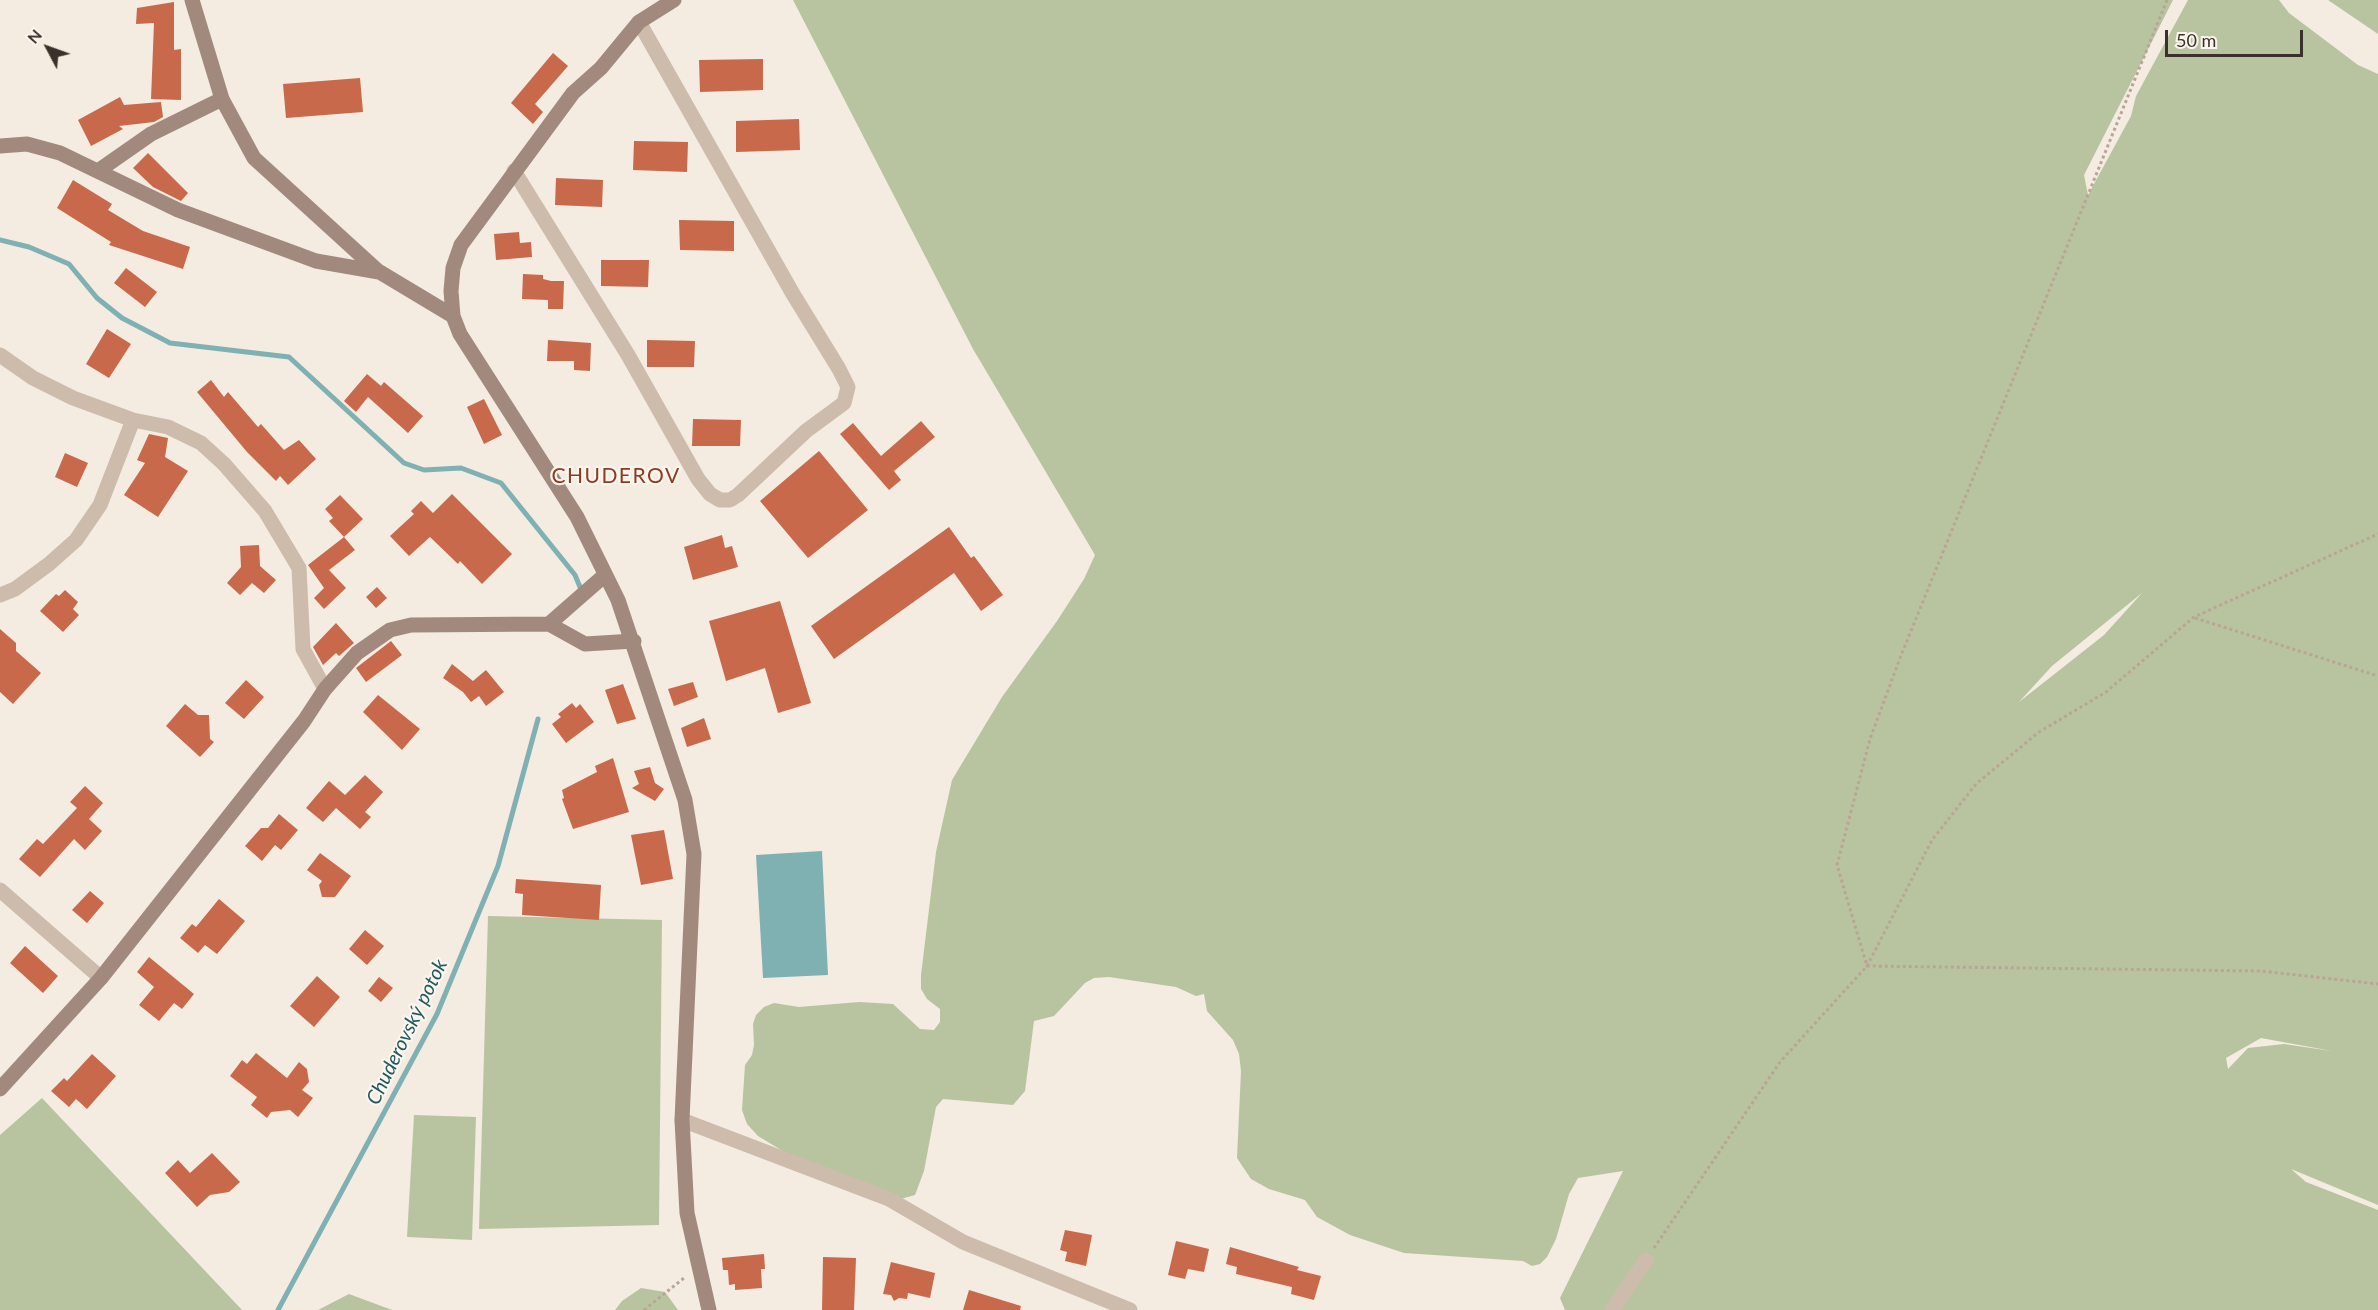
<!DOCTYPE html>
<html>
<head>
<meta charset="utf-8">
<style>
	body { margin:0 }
	#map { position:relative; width:2378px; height:1310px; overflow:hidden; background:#f4ebe1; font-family:Lato,sans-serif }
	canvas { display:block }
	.north { position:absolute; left:18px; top:18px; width:60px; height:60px; -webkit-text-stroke:4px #fbf5ee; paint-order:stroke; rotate:311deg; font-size:16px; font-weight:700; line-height:24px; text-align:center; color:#3b302b }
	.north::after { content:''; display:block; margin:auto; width:21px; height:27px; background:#3b302b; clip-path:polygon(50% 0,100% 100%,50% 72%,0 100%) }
	.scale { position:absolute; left:2165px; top:30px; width:138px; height:27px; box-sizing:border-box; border:3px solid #3b302b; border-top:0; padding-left:8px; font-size:18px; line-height:21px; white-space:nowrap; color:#3b302b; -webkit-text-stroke:4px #fbf5ee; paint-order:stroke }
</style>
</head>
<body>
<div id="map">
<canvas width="2378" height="1310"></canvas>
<div class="north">N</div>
<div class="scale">50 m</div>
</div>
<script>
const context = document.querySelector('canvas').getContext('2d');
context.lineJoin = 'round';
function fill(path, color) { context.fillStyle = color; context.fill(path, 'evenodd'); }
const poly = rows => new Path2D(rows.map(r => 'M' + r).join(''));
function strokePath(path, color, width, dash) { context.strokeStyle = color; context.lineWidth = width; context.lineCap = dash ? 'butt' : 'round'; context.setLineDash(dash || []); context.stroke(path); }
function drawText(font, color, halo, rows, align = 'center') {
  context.font = font + ' Lato,sans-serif'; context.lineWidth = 4.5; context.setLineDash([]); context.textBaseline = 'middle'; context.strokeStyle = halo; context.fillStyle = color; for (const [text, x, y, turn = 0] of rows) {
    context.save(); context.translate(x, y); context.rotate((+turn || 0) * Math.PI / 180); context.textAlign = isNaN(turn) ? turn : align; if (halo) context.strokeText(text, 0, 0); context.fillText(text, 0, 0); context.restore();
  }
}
fill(poly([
	[793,0,2173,0,2084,175,2088,195,2131,116,2136,96,2188,0,2279,0,2289,13,2358,65,2378,74,2378,1205,2291,1169,2306,1182,2378,1210,2378,1310,1565,1310,1560,1298,1623,1171,1578,1178,1569,1194,1556,1239,1547,1257,1540,1264,1532,1266,1523,1261,1404,1253,1350,1235,1317,1217,1305,1200,1269,1189,1251,1179,1237,1158,1241,1071,1239,1054,1233,1040,1207,1011,1204,994,1196,996,1176,987,1109,977,1094,978,1085,983,1054,1016,1034,1021,1025,1091,1013,1105,943,1099,936,1107,924,1171,915,1195,897,1200,791,1156,758,1136,747,1124,742,1110,745,1065,752,1055,754,1045,753,1024,756,1015,764,1007,774,1003,799,1007,859,1002,893,1004,920,1029,934,1030,940,1022,940,1009,927,999,921,989,921,975,936,852,952,780,1002,697,1057,621,1084,579,1095,555,973,349],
	[2142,593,2104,635,2019,702,2052,666],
	[2261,1038,2332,1051,2284,1044,2248,1048,2228,1069,2226,1058],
	[2328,0,2378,0,2378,34],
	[488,916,662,920,659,1225,479,1229],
	[42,1098,242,1310,0,1310,0,1135],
	[414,1115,476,1117,472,1240,407,1237],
	[641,1288,665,1292,678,1310,615,1310,622,1301],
	[349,1294,392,1310,318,1310]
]), '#b8c4a0');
fill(poly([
	[822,851,828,975,763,978,756,855]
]), '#7fb0b2');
strokePath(poly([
	[0,240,29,247,69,264,97,298,122,318,170,343,289,357,404,463,424,470,461,468,501,483,575,575,580,587],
	[278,1310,437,1014,498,866,538,719]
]), '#7fb0b2', 5);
fill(poly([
	[174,2,174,50,181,49,181,100,151,99,154,23,136,24,137,8],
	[553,53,568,66,535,104,543,112,533,124,511,103],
	[763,59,763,90,700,92,699,60],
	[360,78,363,112,286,118,283,84],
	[120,97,124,105,161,102,163,117,154,122,119,126,123,129,91,146,78,120],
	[799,119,800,150,736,152,736,121],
	[634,141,688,142,687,172,633,170],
	[148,153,188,193,181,201,153,187,133,168],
	[556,178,603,180,602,207,555,205],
	[73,180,112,204,108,210,143,231,190,247,183,269,109,245,111,242,57,208],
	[679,220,734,221,734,251,680,250],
	[519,232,520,243,531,242,532,257,496,260,494,234],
	[601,260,649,260,648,287,601,286],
	[126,268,157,292,145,307,114,283],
	[523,274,543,275,543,279,551,281,564,281,563,309,548,309,548,300,522,299],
	[107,329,131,344,109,378,86,364],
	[548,340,591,343,590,371,574,370,574,361,547,361],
	[647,340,695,341,694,367,647,367],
	[367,374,381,386,384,382,423,416,408,433,368,397,356,412,344,401],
	[211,380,224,397,228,392,258,427,261,424,284,450,299,440,316,459,288,485,280,476,276,481,247,452,197,392],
	[484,399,502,435,484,444,467,407],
	[693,419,741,420,740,446,692,446],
	[921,421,935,437,894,471,901,480,889,490,840,434,853,423,881,456],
	[149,434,168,438,165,457,188,471,158,517,124,495,145,463,137,460],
	[819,451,868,510,808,558,760,501],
	[65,453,88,463,77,487,55,477],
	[452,494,512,554,482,584,460,561,458,564,430,537,409,556,390,536,414,514,411,511,421,501,433,513],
	[340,495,363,519,344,537,355,550,329,570,346,588,324,609,314,598,324,588,308,565,344,537,329,521,333,518,325,509],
	[949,527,971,558,974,556,1003,595,981,611,954,573,834,659,811,626],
	[722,535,725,548,732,546,738,567,693,580,684,547],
	[259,545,260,566,276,580,264,593,252,583,240,595,227,583,241,567,240,546],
	[377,587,387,598,376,608,366,597],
	[65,590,78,602,73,609,79,615,63,632,40,611,56,594,59,596],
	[780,601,811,703,778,713,765,668,726,681,709,621],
	[336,623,354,643,339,656,336,653,323,665,313,647],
	[0,629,16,643,16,651,41,673,13,704,0,692],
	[391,641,402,655,366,682,356,668],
	[452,664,473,681,486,670,504,692,486,706,479,696,471,702,463,692,443,678],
	[246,680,264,697,244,719,225,703],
	[693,682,698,697,674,706,668,689],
	[623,684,636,719,617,724,605,690],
	[378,695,420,729,402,750,363,712],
	[572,703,576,708,580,704,594,722,566,743,552,724,561,717,558,714],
	[185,704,198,715,209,715,210,739,214,742,200,757,166,726],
	[704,718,711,739,687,747,681,728],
	[613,758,629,812,573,829,562,799,564,798,562,790,597,772,595,766],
	[650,767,655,783,664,789,655,801,632,788,639,784,634,771],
	[365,775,383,792,365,812,371,817,360,829,336,808,323,822,306,808,329,781,345,795],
	[85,786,103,803,89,819,102,831,85,850,74,839,40,877,19,859,37,839,43,844,77,808,70,802],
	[279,814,298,830,281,850,275,845,262,861,245,846,261,828,268,828],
	[664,830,673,879,641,885,631,835],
	[320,853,351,876,335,897,322,897,319,885,322,881,307,870],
	[516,879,601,885,599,920,522,915,523,894,515,893],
	[90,891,104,903,87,923,72,910],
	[219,899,245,921,217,954,205,945,198,953,180,938,192,924,196,927],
	[365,930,384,946,367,965,349,949],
	[25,946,58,976,43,993,10,963],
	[149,957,194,994,182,1009,174,1003,159,1021,139,1005,154,987,137,972],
	[317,976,340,997,314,1027,290,1006],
	[379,977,393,988,381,1002,368,991],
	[256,1053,287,1078,299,1062,307,1069,309,1082,302,1090,313,1098,298,1117,290,1110,271,1112,267,1118,251,1105,257,1097,230,1076,242,1060,247,1064],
	[92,1054,116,1076,87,1109,76,1099,69,1107,51,1091,64,1078,67,1081],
	[212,1153,240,1182,229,1192,210,1195,197,1207,165,1173,178,1160,190,1173],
	[1065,1230,1092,1235,1086,1266,1065,1261,1067,1252,1060,1250],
	[1176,1241,1209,1249,1204,1272,1188,1269,1185,1279,1168,1275],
	[1230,1247,1299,1267,1297,1270,1321,1276,1314,1300,1291,1294,1292,1287,1236,1274,1237,1267,1226,1264],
	[764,1254,765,1269,761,1269,762,1288,735,1290,735,1284,729,1285,728,1270,723,1270,722,1258],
	[823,1257,856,1258,854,1310,822,1310],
	[891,1262,935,1273,930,1298,908,1293,907,1299,899,1298,894,1301,891,1295,883,1294],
	[969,1290,1021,1306,1020,1310,963,1310]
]), '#c8694b');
strokePath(poly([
	[2167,0,1900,658,1870,739,1837,865,1867,966,1932,840,1976,784,2039,732,2106,692,2194,617,2378,534],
	[2195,618,2378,676],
	[1654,1248,1780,1062,1867,966,2261,971,2378,984],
	[644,1310,684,1278]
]), '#b9a596', 3, [3, 3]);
strokePath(poly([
	[514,171,628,355,698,479,710,494,720,500,730,500,738,495,806,431,844,403,848,387,839,369,793,294,639,22],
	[0,355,33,378,73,398,133,420,168,427,201,443,224,464,265,511,299,568,303,649,325,689],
	[0,595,15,589,49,564,76,540,100,505,133,420],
	[0,890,101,978],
	[682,1120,889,1199,963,1242,1130,1310],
	[1612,1310,1646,1260]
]), '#cdbbac', 15);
strokePath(poly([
	[192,0,222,99,254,158,378,271,453,316],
	[674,0,639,22,601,68,573,93,461,245,453,268,451,291,453,316,460,334,577,517,618,600,685,800,694,854,682,1120,687,1213,709,1310],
	[0,146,27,144,60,153,178,210,316,261,379,272],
	[98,171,151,134,222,99],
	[549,624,585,644,634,641],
	[0,1089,101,978,304,721,325,689,357,653,390,630,411,625,549,624,605,575]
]), '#a18a7d', 15);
drawText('italic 20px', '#1f5a5e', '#fbf5ee', [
	["Chuderovský potok",407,1032,-64]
]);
context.letterSpacing = '1.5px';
drawText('21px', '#8c3b22', '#fbf5ee', [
	["CHUDEROV",616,476]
]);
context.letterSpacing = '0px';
</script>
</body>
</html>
